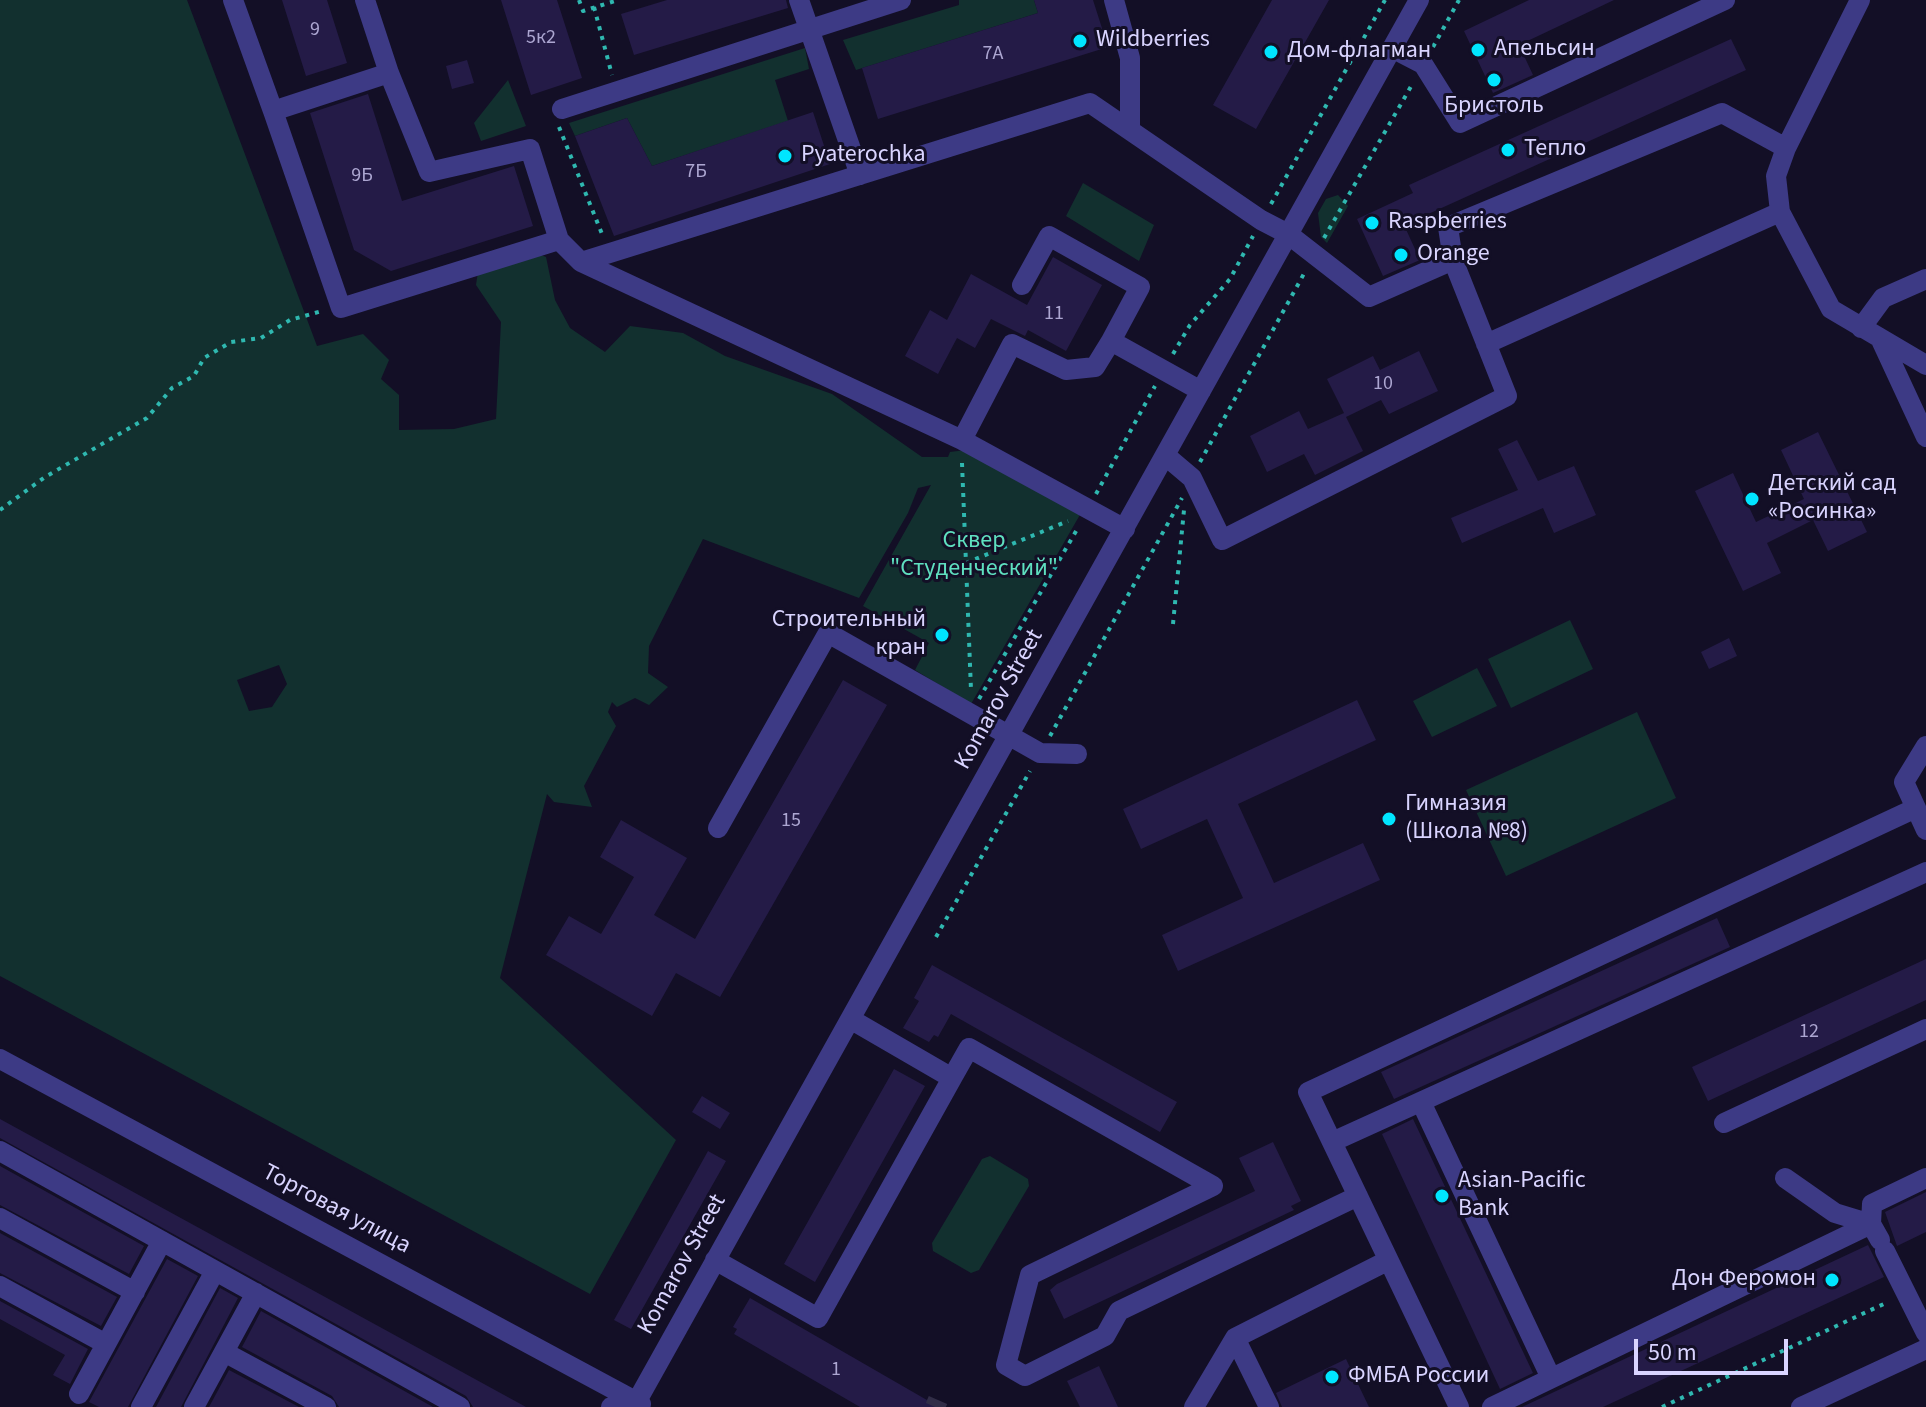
<!DOCTYPE html>
<html>
<head>
<meta charset="utf-8">
<style>
	body { margin:0 }
	#map { position:relative; width:1926px; height:1407px; overflow:hidden; background:#130f26; font-family:"Source Sans 3",sans-serif }
	canvas { display:block }
	.scale { position:absolute; left:1634px; top:1339px; width:154px; height:36px; box-sizing:border-box; border:4px solid #d9d4ff; border-top:0; padding-left:10px; font-size:24px; line-height:28px; white-space:nowrap; color:#d9d4ff; -webkit-text-stroke:6px #130f26; paint-order:stroke }
</style>
</head>
<body>
<div id="map">
<canvas width="1926" height="1407"></canvas>
<div class="scale">50 m</div>
</div>
<script>
const context = document.querySelector('canvas').getContext('2d');
context.lineJoin = 'round';
function fill(path, color) { context.fillStyle = color; context.fill(path, 'evenodd'); }
const poly = rows => new Path2D(rows.map(r => 'M' + r).join(''));
function strokePath(path, color, width, dash) { context.strokeStyle = color; context.lineWidth = width; context.lineCap = dash ? 'butt' : 'round'; context.setLineDash(dash || []); context.stroke(path); }
function drawText(font, color, halo, rows, align = 'center') {
  context.font = font + ' "Source Sans 3",sans-serif'; context.lineWidth = 6; context.setLineDash([]); context.textBaseline = 'middle'; context.strokeStyle = halo; context.fillStyle = color; for (const [text, x, y, turn = 0] of rows) {
    context.save(); context.translate(x, y); context.rotate((+turn || 0) * Math.PI / 180); context.textAlign = isNaN(turn) ? turn : align; if (halo) context.strokeText(text, 0, 0); context.fillText(text, 0, 0); context.restore();
  }
}
fill(poly([
	[0,0,187,0,317,346,363,334,389,360,381,379,399,395,399,430,454,429,496,419,501,322,476,285,480,258,520,247,546,257,555,300,570,328,605,352,630,326,683,333,725,356,832,394,922,457,948,457,950,452,966,450,1081,513,971,704,915,670,929,643,863,606,931,485,918,488,908,513,859,598,703,539,649,646,648,673,668,687,649,705,635,698,617,707,612,702,608,712,616,726,584,786,592,807,554,802,547,794,500,978,676,1140,590,1294,0,976],
	[279,665,287,684,272,707,249,711,237,680],
	[959,0,1034,0,1038,13,856,70,843,40,959,5],
	[805,48,809,69,775,80,788,121,652,166,627,118,575,136,569,123],
	[508,80,526,126,481,141,474,123],
	[1083,183,1154,225,1139,261,1066,216],
	[1338,195,1348,206,1327,243,1321,237,1318,213,1326,199],
	[1570,620,1593,669,1511,708,1488,659],
	[1477,668,1497,706,1432,737,1413,701],
	[1637,712,1676,798,1506,876,1466,790],
	[990,1156,1028,1179,1029,1186,979,1270,971,1273,933,1251,932,1243,982,1159]
]), '#12302f');
fill(poly([
	[282,0,327,0,347,63,306,76],
	[501,0,557,0,582,78,531,95],
	[667,0,786,0,788,8,634,55,621,14],
	[1034,0,1093,0,1108,47,878,119,862,68,1038,13],
	[1272,0,1329,0,1256,129,1213,105],
	[1529,0,1614,0,1519,45,1533,75,1493,93,1464,31],
	[1731,39,1746,70,1404,225,1420,260,1383,276,1357,219,1413,193,1409,185],
	[467,60,474,83,452,89,446,66],
	[368,94,402,201,514,166,533,226,391,271,354,250,310,113],
	[813,112,830,164,614,236,575,136,627,118,652,166],
	[1053,257,1102,285,1066,351,1028,330,1025,336,991,319,975,348,957,338,938,374,905,356,930,310,947,320,971,274,1027,305],
	[1419,351,1438,391,1389,414,1381,400,1346,417,1327,379,1373,356,1380,370],
	[1299,411,1308,429,1344,413,1363,451,1315,475,1304,454,1267,472,1250,436],
	[1818,432,1867,532,1828,551,1813,520,1767,543,1781,573,1743,591,1695,491,1733,473,1756,522,1804,499,1781,450],
	[1517,440,1538,481,1574,466,1596,515,1554,533,1543,508,1462,543,1451,518,1518,490,1498,449],
	[1729,638,1737,656,1709,669,1701,652],
	[843,680,887,705,720,997,676,973,652,1016,546,955,569,916,601,934,634,877,600,857,621,820,687,858,654,915,695,939],
	[1357,700,1376,740,1238,804,1274,883,1363,843,1380,880,1178,971,1162,935,1243,898,1207,819,1141,849,1123,809],
	[1717,918,1730,947,1394,1099,1381,1072],
	[1926,959,1926,1000,1708,1101,1692,1067],
	[932,965,1177,1102,1160,1132,951,1014,938,1037,934,1035,929,1042,903,1028,919,1001,914,998],
	[894,1069,925,1086,815,1282,784,1264],
	[702,1096,730,1113,720,1129,692,1112],
	[0,1119,526,1407,473,1407,466,1396,0,1138],
	[1413,1119,1533,1373,1500,1389,1382,1134],
	[1273,1142,1301,1201,1291,1206,1294,1210,1064,1319,1050,1290,1057,1284,1255,1191,1239,1158],
	[708,1151,726,1161,631,1329,614,1320],
	[0,1166,144,1246,129,1274,0,1205],
	[1926,1192,1926,1232,1897,1246,1885,1212],
	[0,1233,117,1297,101,1326,0,1273],
	[1868,1245,1884,1277,1603,1407,1522,1407],
	[167,1259,198,1276,128,1407,99,1407,89,1402],
	[220,1288,238,1298,181,1407,156,1407],
	[750,1298,939,1407,860,1407,734,1334,737,1329,733,1327],
	[0,1301,88,1349,70,1384,53,1375,65,1355,0,1319],
	[261,1311,433,1407,339,1407,332,1396,242,1347],
	[1346,1359,1369,1407,1282,1407,1276,1393],
	[1099,1366,1118,1407,1080,1407,1067,1381],
	[229,1370,299,1407,209,1407]
]), '#241b47');
strokePath(poly([
	[935,1407,938,1400]
]), '#312d47', 20, [20, 10]);
strokePath(poly([
	[579,0,583,11,618,0],
	[594,7,612,75],
	[1433,47,1459,0],
	[559,127,602,234],
	[1271,204,1385,0],
	[1324,238,1413,83],
	[1173,354,1190,325,1230,279,1253,236],
	[1200,462,1306,270],
	[962,463,971,690],
	[1096,494,1155,386],
	[0,510,45,477,147,418,172,388,194,376,204,358,231,342,261,338,290,320,322,311],
	[966,563,1068,521],
	[1173,624,1184,510],
	[979,699,1079,526],
	[1050,736,1182,498],
	[936,937,1030,771],
	[1662,1407,1888,1302]
]), '#2fb8b0', 4, [4, 6]);
strokePath(poly([
	[233,0,273,111],
	[365,0,389,73,429,172,530,149,559,240,581,262,962,440,1125,529],
	[799,0,860,175],
	[1114,0,1130,58,1130,129],
	[1860,0,1786,148,1776,176,1780,212,1831,309,1926,365],
	[1392,48,1423,64,1460,123,1725,0],
	[389,73,273,111,341,308,559,240],
	[562,109,901,0],
	[1453,260,1448,227,1722,113,1786,148],
	[581,262,1090,103,1261,220,1288,234,1369,297,1453,260,1507,396,1222,540,1192,478,1166,456],
	[1022,285,1049,236,1140,287,1111,341,1201,391],
	[1861,328,1883,298,1926,279],
	[1881,340,1926,437],
	[1486,344,1780,212],
	[962,440,1012,344,1066,370,1095,367,1111,341],
	[1926,746,1904,782,1926,830],
	[718,828,828,633,1040,753,1077,754],
	[852,1020,952,1078,969,1048,1213,1186,1030,1275,1006,1365,1025,1376,1105,1336,1119,1311,1358,1196],
	[0,1059,641,1404],
	[1421,1102,1551,1378],
	[1724,1123,1926,1029],
	[1332,1142,1926,872],
	[0,1151,460,1407],
	[1785,1178,1835,1213,1871,1224,1880,1240],
	[0,1218,135,1292],
	[1885,1251,1926,1333],
	[715,1260,818,1318,952,1078],
	[0,1286,106,1344],
	[1235,1338,1269,1407],
	[224,1352,326,1407],
	[79,1394,162,1241],
	[141,1407,215,1271],
	[194,1407,256,1293],
	[611,1407,637,1401,1419,0],
	[1194,1407,1235,1338,1387,1261],
	[1459,1407,1308,1092,1916,808],
	[1492,1407,1871,1224,1872,1204,1926,1178],
	[1801,1407,1926,1349]
]), '#3d3a85', 20);
for (const [x, y, r, color] of [
	[1080,41,8,"#00e5ff"],
	[1478,50,8,"#00e5ff"],
	[1271,52,8,"#00e5ff"],
	[1494,80,8,"#00e5ff"],
	[1508,150,8,"#00e5ff"],
	[785,156,8,"#00e5ff"],
	[1372,223,8,"#00e5ff"],
	[1401,255,8,"#00e5ff"],
	[1752,499,8,"#00e5ff"],
	[942,635,8,"#00e5ff"],
	[1389,819,8,"#00e5ff"],
	[1442,1196,8,"#00e5ff"],
	[1832,1280,8,"#00e5ff"],
	[1332,1377,8,"#00e5ff"]
]) { const dot = new Path2D(); dot.arc(x, y, r, 0, 2 * Math.PI); context.fillStyle = color; context.fill(dot); strokePath(dot, '#130f26', 3); }
drawText('20px', '#aca6d1', null, [
	["9",315,31],
	["5к2",541,39],
	["7А",993,55],
	["7Б",696,173],
	["9Б",362,177],
	["11",1054,315],
	["10",1383,385],
	["15",791,822],
	["12",1809,1033],
	["1",836,1371]
]);
drawText('24px', '#d9d4ff', '#130f26', [
	["Wildberries",1096,41],
	["Апельсин",1494,50],
	["Дом-флагман",1287,52],
	["Бристоль",1494,107,"center"],
	["Тепло",1524,150],
	["Pyaterochka",801,156],
	["Raspberries",1388,223],
	["Orange",1417,255],
	["Детский сад",1768,485],
	["«Росинка»",1768,513],
	["Строительный",926,621,"right"],
	["кран",926,649,"right"],
	["Гимназия",1405,805],
	["(Школа №8)",1405,833],
	["Asian-Pacific",1458,1182],
	["Bank",1458,1210],
	["Дон Феромон",1816,1280,"right"],
	["ФМБА России",1348,1377]
], 'left');
drawText('24px', '#5fe0c0', '#130f26', [
	["Сквер",974,542],
	["\"Студенческий\"",974,570]
]);
drawText('24px', '#d9d4ff', '#130f26', [
	["Komarov Street",1000,700,-61],
	["Торговая улица",336,1210,28],
	["Komarov Street",683,1265,-61]
]);
</script>
</body>
</html>
